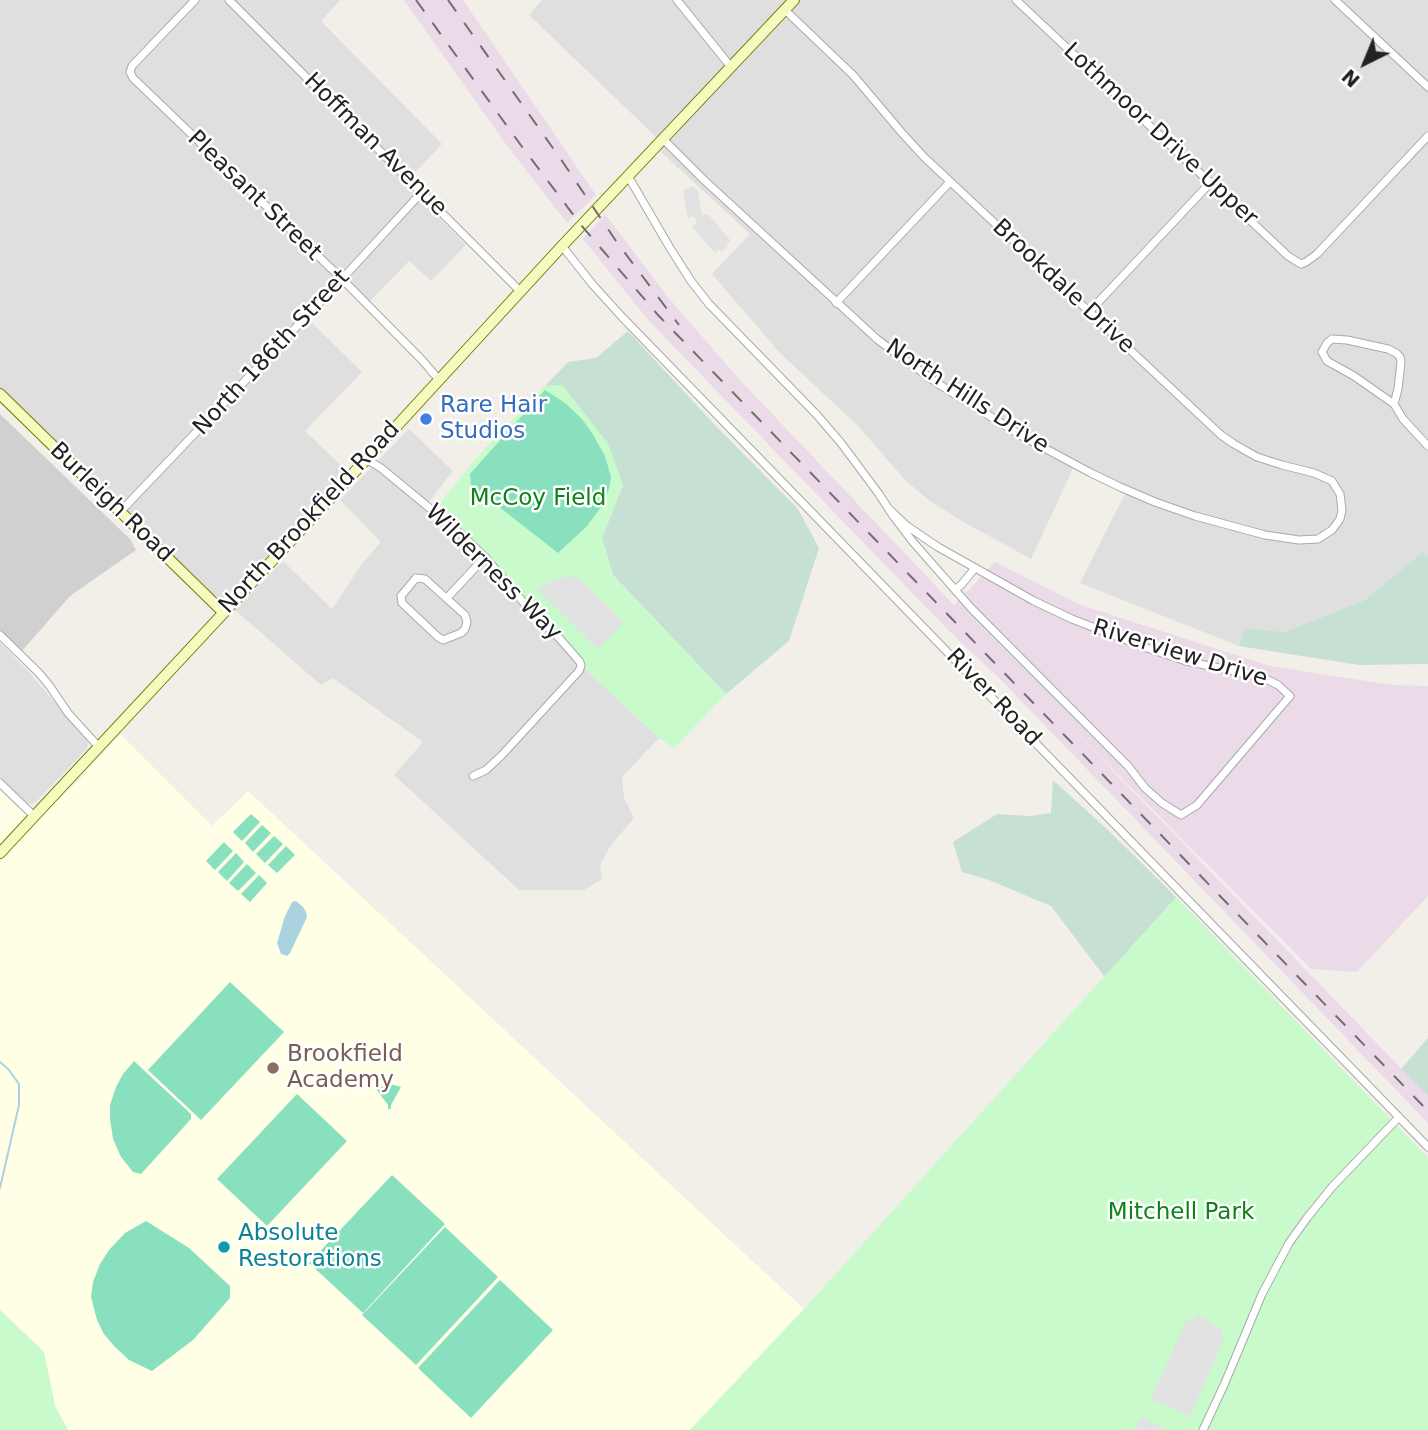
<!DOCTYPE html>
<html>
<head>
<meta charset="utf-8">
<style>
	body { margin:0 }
	#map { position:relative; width:1428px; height:1430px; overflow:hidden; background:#f2efe9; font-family:"DejaVu Sans",sans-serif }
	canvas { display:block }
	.north { position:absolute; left:1330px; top:28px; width:70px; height:70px; -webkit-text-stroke:5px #fff; paint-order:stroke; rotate:223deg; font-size:19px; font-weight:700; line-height:28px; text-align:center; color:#222 }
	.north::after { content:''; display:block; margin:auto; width:24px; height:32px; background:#222; clip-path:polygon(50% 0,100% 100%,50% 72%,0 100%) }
</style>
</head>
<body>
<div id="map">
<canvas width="1428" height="1430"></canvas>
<div class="north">N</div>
</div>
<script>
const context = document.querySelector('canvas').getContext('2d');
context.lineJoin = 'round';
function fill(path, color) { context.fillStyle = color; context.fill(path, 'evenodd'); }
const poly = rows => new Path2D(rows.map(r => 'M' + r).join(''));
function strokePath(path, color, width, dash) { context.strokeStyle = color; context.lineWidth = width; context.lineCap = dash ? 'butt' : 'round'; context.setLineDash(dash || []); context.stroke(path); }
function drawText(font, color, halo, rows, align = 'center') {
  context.font = font + ' "DejaVu Sans",sans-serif'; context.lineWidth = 5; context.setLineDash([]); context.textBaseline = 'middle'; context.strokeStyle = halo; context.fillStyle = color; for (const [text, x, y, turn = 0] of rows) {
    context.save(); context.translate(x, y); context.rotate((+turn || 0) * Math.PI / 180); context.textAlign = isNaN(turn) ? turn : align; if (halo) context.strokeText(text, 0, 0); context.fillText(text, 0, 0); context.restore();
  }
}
fill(poly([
	[0,0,340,0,321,21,442,144,405,183,466,245,431,281,409,261,369,302,339,272,302,313,362,372,305,431,346,470,283,541,235,592,222,599,212,594,0,391],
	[542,0,787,0,657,138,529,15],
	[800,0,1428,0,1428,556,1422,552,1365,600,1284,632,1245,629,1239,646,1080,583,1128,488,1076,462,1031,559,960,520,930,501,906,481,858,426,780,353,712,274,750,234,660,151],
	[409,429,453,471,423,509,457,535,569,654,659,738,622,777,624,798,634,818,611,845,600,865,602,879,584,890,519,890,394,775,423,742,333,678,321,685,235,610,283,561,332,609,361,565,381,542,340,500],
	[0,643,28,671,88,741,88,745,86,750,38,800,32,804,28,804,22,799,0,778]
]), '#e0dfdf');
fill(poly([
	[404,0,463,0,596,195,567,223,505,143],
	[605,214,668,297,738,378,954,605,995,562,1081,605,1270,666,1392,685,1428,686,1428,896,1357,972,1311,969,1057,713,1428,1096,1428,1123,1001,680,949,631,649,321,583,239]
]), '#ebdbe8');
fill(poly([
	[120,734,212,826,248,791,804,1309,690,1430,68,1430,67,1429,55,1406,44,1352,0,1310,0,791,33,822,77,782]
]), '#ffffe5');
fill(poly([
	[0,414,130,539,136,550,70,596,22,651,0,630]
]), '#d0d0d0');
fill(poly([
	[628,331,715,425,798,509,819,548,789,641,726,694,613,575,602,538,623,485,562,386,545,386,568,362,596,358],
	[1422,552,1428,556,1428,664,1359,665,1239,646,1244,628,1284,632,1365,600],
	[1053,780,1108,830,1176,897,1357,1096,1119,1041,1104,976,1051,906,989,880,962,872,953,842,997,814,1030,816,1051,813],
	[1428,1038,1428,1096,1401,1069]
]), '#c6e0d4');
fill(poly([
	[562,385,608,443,623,485,602,538,613,575,726,694,674,748,659,738,585,669,578,654,437,511,438,505,481,453,545,386],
	[1176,897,1428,1158,1428,1430,690,1430,804,1309],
	[0,1310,44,1352,55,1406,68,1430,0,1430]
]), '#c8facc');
fill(poly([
	[545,390,565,403,582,419,592,433,605,456,611,477,609,489,603,505,586,527,558,553,471,485,470,474],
	[251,814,260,822,242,841,233,832],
	[262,825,271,833,253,852,245,843],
	[274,836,283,844,265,863,256,854],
	[224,842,233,851,215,870,206,861],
	[286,846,295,855,277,873,268,865],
	[236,853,244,862,227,881,218,872],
	[247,864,256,873,238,891,229,883],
	[259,875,267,883,250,902,241,894],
	[230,982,284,1032,201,1120,148,1070],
	[134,1061,191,1114,191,1119,141,1174,133,1172,121,1157,113,1139,110,1119,110,1105,116,1087,123,1074],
	[390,1084,401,1087,391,1105,391,1109,388,1109,388,1105,376,1089],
	[297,1094,347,1141,267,1226,217,1179],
	[392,1175,445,1224,363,1313,309,1263],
	[146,1221,189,1248,230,1286,230,1298,193,1340,152,1371,129,1360,115,1347,104,1334,97,1320,91,1297,93,1282,100,1264,109,1250,125,1233],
	[445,1227,498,1277,416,1365,362,1315],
	[500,1280,553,1330,471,1418,418,1368]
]), '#88e0be');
fill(poly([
	[693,186,698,191,702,215,708,214,731,241,726,244,728,246,722,252,719,249,715,253,692,227,697,222,694,216,688,218,683,190],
	[570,576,580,579,624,622,598,649,536,588,562,578],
	[1197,1314,1222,1329,1220,1335,1225,1336,1190,1416,1151,1399,1187,1319,1193,1321],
	[1142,1417,1166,1430,1133,1430]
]), '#e2e2e2');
fill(poly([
	[296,901,303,907,306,912,307,917,290,953,287,956,281,954,277,943,285,916,292,902]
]), '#aad3df');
strokePath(poly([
	[0,1062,9,1070,19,1084,19,1105,0,1188]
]), '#aad3df', 2);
const street = poly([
	[195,0,132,66,130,72,133,78,342,279,423,361,439,380],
	[229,0,520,291],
	[677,0,731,67],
	[1016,0,1269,238,1288,256,1301,264,1306,262,1317,254,1428,136],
	[1335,0,1428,87],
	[663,139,704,180,878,340,937,383,1020,435,1091,473,1120,487,1155,502,1195,516,1265,535,1299,540,1318,539,1332,530,1340,519,1342,510,1340,494,1332,481,1314,473,1282,465,1257,457,1234,444,1221,435,924,157,902,133,853,75,785,10],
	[628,176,670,248,691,281,709,304,817,415,841,443,879,494,888,508,894,517,913,542,971,608,1128,766,1145,788,1162,803,1181,815,1197,805,1290,696,1278,685,1262,677,1186,661,1147,648,1072,619,1034,601,938,547,907,526,888,508],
	[562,246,593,285,623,318,1428,1147],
	[836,303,950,182],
	[1089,312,1211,182],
	[1332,339,1347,340,1388,349,1396,353,1400,357,1401,362,1398,389,1394,404,1354,376,1327,361,1322,352,1327,343,1332,339],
	[1394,404,1403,419,1428,446],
	[366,459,381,468,461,534,485,557,530,610,560,639,580,662,581,666,579,671,502,755,486,770,473,776],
	[120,512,342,279,422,192],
	[416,578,425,579,465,615,467,622,465,629,461,633,443,640,438,637,402,603,401,596,416,578],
	[955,590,962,584,975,568],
	[447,598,485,557],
	[0,635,39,673,49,685,68,713,98,746],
	[0,783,34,816],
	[1203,1430,1224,1385,1262,1294,1289,1243,1307,1218,1332,1187,1399,1117]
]);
const secondary = poly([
	[0,394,223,612],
	[0,853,338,490,562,246,794,0]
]);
strokePath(street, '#a9a9a9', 9);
strokePath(secondary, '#707d05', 12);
strokePath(street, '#fff', 7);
strokePath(secondary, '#f7fabf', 10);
strokePath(poly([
	[416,0,520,144,581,225,658,315,1428,1111],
	[448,0,560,158,616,241,679,325]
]), '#707070', 2, [14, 14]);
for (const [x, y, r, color] of [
	[426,419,7,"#3f7fe0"],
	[273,1068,7,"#8d6e63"],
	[224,1247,7,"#0f9aa8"]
]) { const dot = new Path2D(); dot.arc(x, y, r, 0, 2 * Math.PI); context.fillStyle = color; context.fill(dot); strokePath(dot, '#fff', 2.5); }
drawText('23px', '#222', '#fff', [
	["Lothmoor Drive Upper",1160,135,43],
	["Hoffman Avenue",375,145,45],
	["Pleasant Street",254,196,44],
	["Brookdale Drive",1063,287,43],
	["North 186th Street",272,353,-47],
	["North Hills Drive",967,397,33],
	["Burleigh Road",111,503,44],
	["North Brookfield Road",310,518,-47],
	["Wilderness Way",493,573,45],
	["Riverview Drive",1180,654,17],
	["River Road",993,698,46]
]);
drawText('23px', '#366cbe', '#fff', [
	["Rare Hair",440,406],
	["Studios",440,432]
], 'left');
drawText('23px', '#0c8416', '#fff', [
	["McCoy Field",538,499],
	["Mitchell Park",1181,1213]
]);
drawText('23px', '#785e54', '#fff', [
	["Brookfield",287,1055],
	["Academy",287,1081]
], 'left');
drawText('23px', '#0d838f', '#fff', [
	["Absolute",238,1234],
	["Restorations",238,1260]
], 'left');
</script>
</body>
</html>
